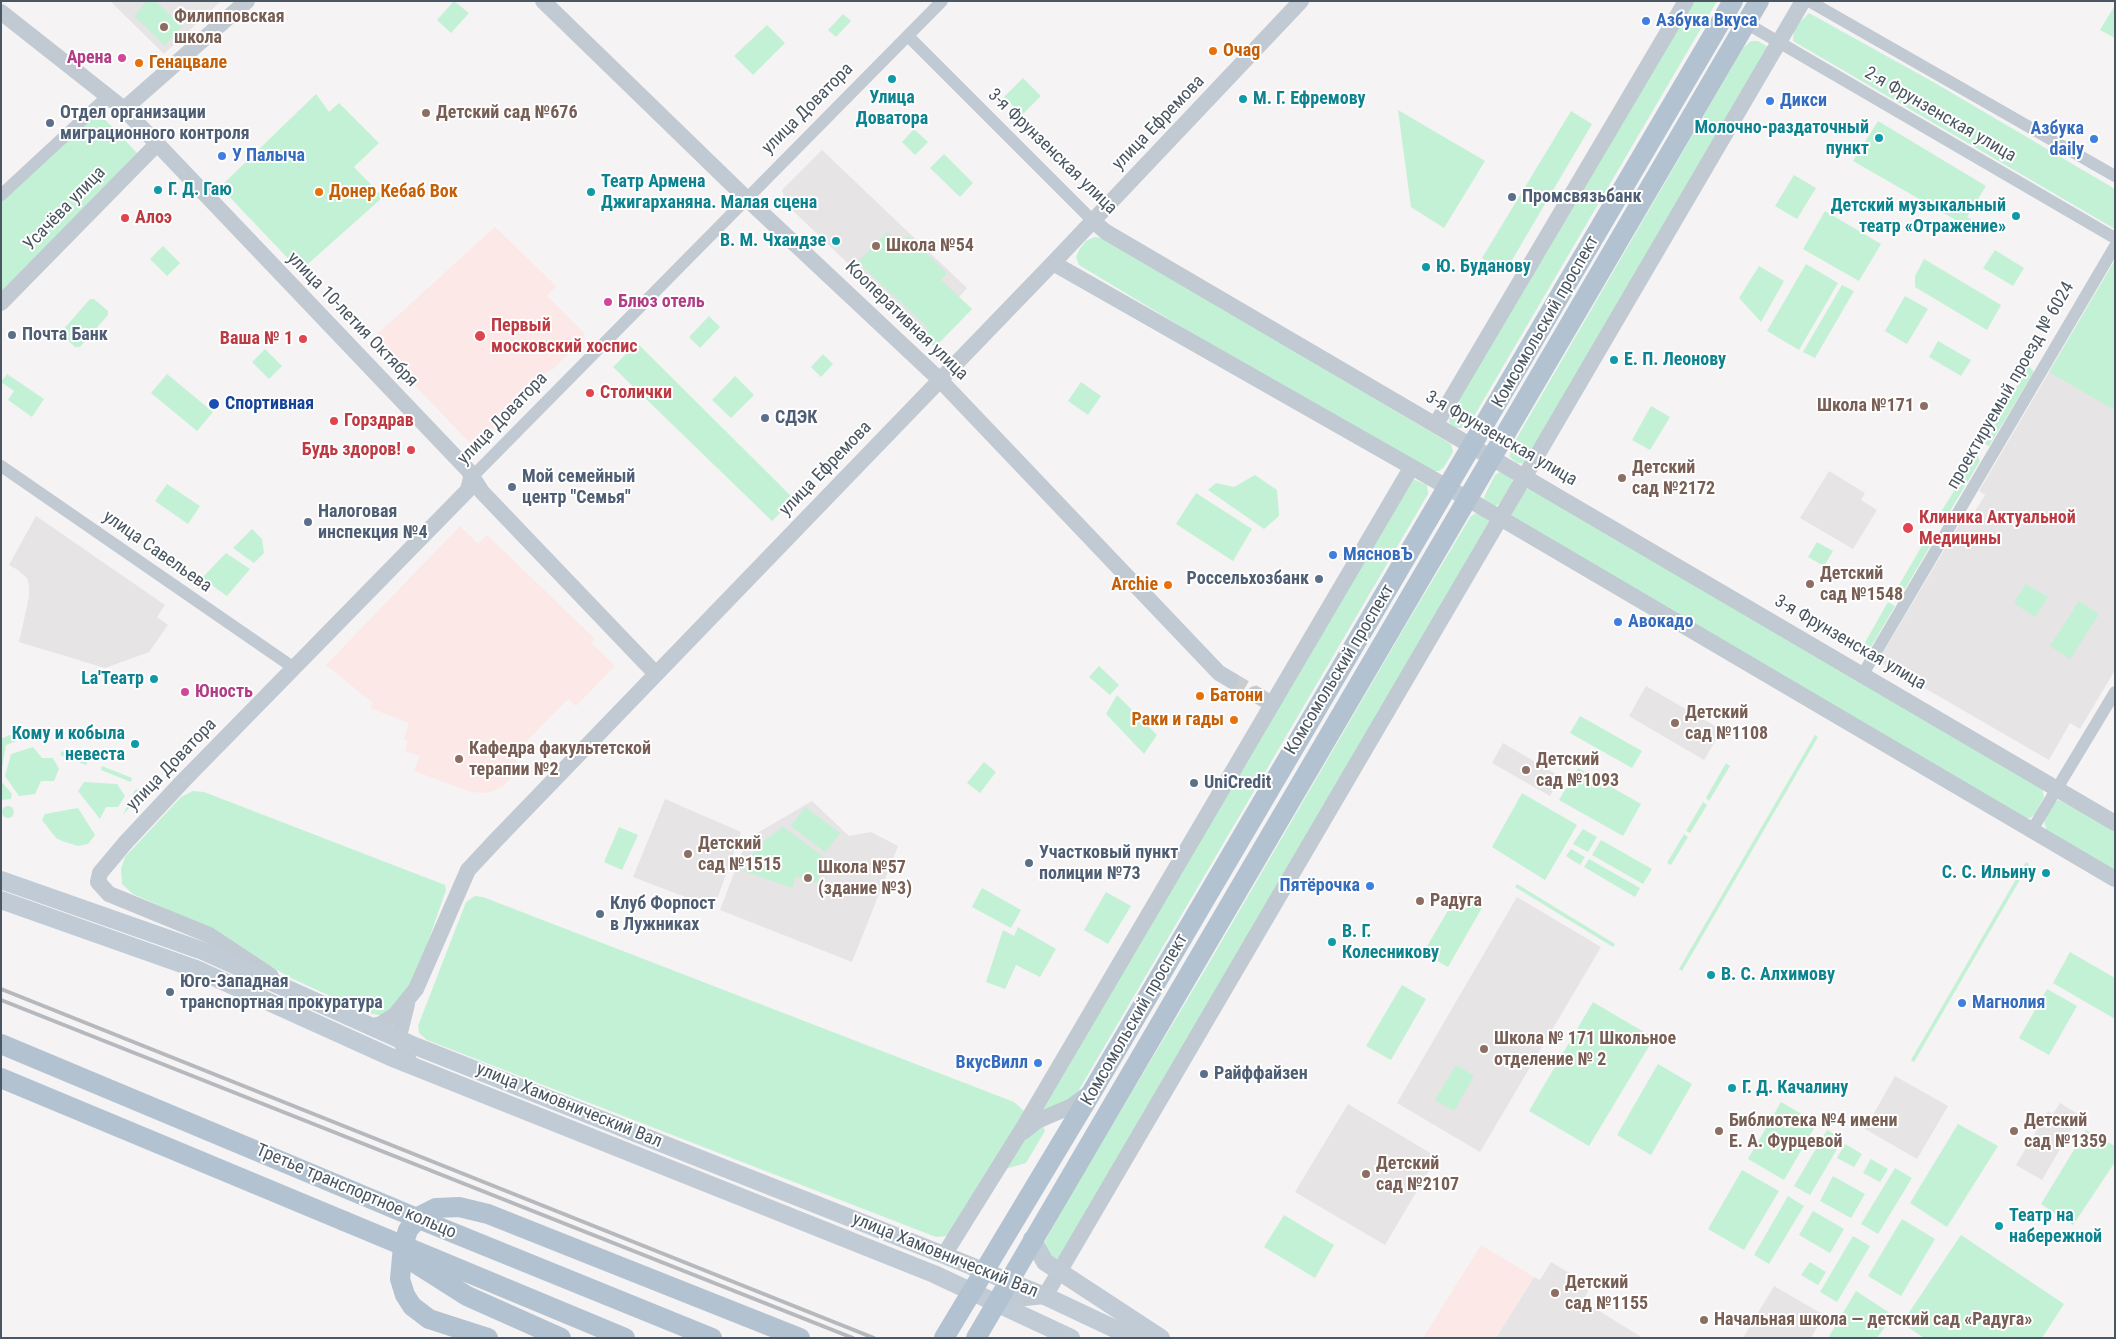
<!DOCTYPE html>
<html>
<head>
<meta charset="utf-8">
<style>
	body { margin:0 }
	#map { position:relative; width:2116px; height:1339px; overflow:hidden; background:#f5f3f3; font-family:"Roboto Condensed",sans-serif }
	canvas { display:block }
	.frame { position:absolute; inset:0; border:2px solid #4a5661; pointer-events:none }
</style>
</head>
<body>
<div id="map">
<canvas width="2116" height="1339"></canvas>
<div class="frame"></div>
</div>
<script>
const context = document.querySelector('canvas').getContext('2d');
context.lineJoin = 'round';
function fill(path, color) { context.fillStyle = color; context.fill(path, 'evenodd'); }
const poly = rows => new Path2D(rows.map(r => 'M' + r).join(''));
function strokePath(path, color, width, dash) { context.strokeStyle = color; context.lineWidth = width; context.lineCap = dash ? 'butt' : 'round'; context.setLineDash(dash || []); context.stroke(path); }
function drawText(font, color, halo, rows, align = 'center') {
  context.font = font + ' "Roboto Condensed",sans-serif'; context.lineWidth = 4; context.setLineDash([]); context.textBaseline = 'middle'; context.strokeStyle = halo; context.fillStyle = color; for (const [text, x, y, turn = 0] of rows) {
    context.save(); context.translate(x, y); context.rotate((+turn || 0) * Math.PI / 180); context.textAlign = isNaN(turn) ? turn : align; if (halo) context.strokeText(text, 0, 0); context.fillText(text, 0, 0); context.restore();
  }
}
fill(poly([
	[110,1,221,1,164,54],
	[822,150,967,288,959,297,972,309,935,347,786,204,782,190],
	[2115,260,2115,670,2080,729,2070,723,2049,760,1878,661,1962,520,1968,523,1985,495,1979,491],
	[1829,471,1865,493,1861,500,1877,510,1853,549,1800,518],
	[36,516,165,605,157,617,168,625,149,652,105,668,19,642,29,597,29,586,27,578,18,570,9,565],
	[1646,686,1722,730,1704,760,1629,716],
	[1503,743,1561,777,1550,796,1492,763],
	[665,799,741,832,714,908,633,877],
	[812,801,849,836,871,832,898,846,852,962,720,910,747,839],
	[1517,897,1601,947,1480,1152,1397,1103],
	[1895,1076,1948,1106,1917,1159,1865,1129],
	[2060,1103,2080,1115,2042,1180,2016,1165,2048,1111,2053,1114],
	[1348,1104,1437,1157,1385,1245,1295,1192],
	[1551,1262,1591,1286,1583,1301,1643,1338,1496,1338,1534,1277,1540,1280],
	[1774,1286,1824,1315,1811,1338,1743,1338]
]), '#e6e4e5');
fill(poly([
	[495,227,556,286,547,296,584,333,584,338,553,369,545,373,542,377,542,382,538,385,535,383,527,391,526,397,474,447,371,340],
	[460,526,478,544,487,535,595,639,591,643,615,666,576,706,569,699,563,704,512,756,522,767,503,786,488,793,471,792,414,771,420,756,405,751,408,741,404,739,409,723,370,708,373,703,326,665],
	[1481,1245,1534,1277,1496,1338,1423,1338]
]), '#fce8e6');
fill(poly([
	[147,1,155,1,182,26,165,45,134,16],
	[454,1,469,13,451,33,437,20],
	[1692,1,1717,1,1470,423,1465,428,1454,428,1449,422,1449,415],
	[2115,5,2115,38,2100,30],
	[1809,13,1935,83,2115,189,2115,229,1793,41,1794,28],
	[843,14,851,21,836,37,828,30],
	[767,25,785,43,753,75,734,56],
	[1751,41,1758,41,1768,47,1526,464,1517,463,1510,457,1511,448,1743,48],
	[1023,78,1041,96,1022,115,1004,97],
	[316,94,329,112,339,103,379,143,354,167,383,197,300,271,220,187],
	[1398,110,1485,161,1444,228,1411,207],
	[1571,111,1592,124,1505,272,1482,258],
	[98,112,138,154,1,296,1,202],
	[1878,121,1986,186,1967,217,1986,228,1982,235,1853,161],
	[914,129,928,142,915,155,902,142],
	[944,154,973,183,960,197,930,168],
	[1794,175,1816,188,1797,219,1775,206],
	[1825,211,1881,244,1859,281,1803,249],
	[887,232,900,244,908,236,947,273,941,280,972,309,935,347,922,335,928,328,858,262],
	[1094,237,1104,238,1451,444,1453,452,1444,467,1439,471,1433,471,1197,336,1079,265,1076,257,1079,250,1086,241],
	[163,246,180,263,167,276,150,259],
	[1995,250,2024,268,2013,286,1983,268],
	[1924,259,2001,305,1987,330,1915,287,1915,276],
	[2115,260,2115,410,2049,372],
	[1806,264,1838,283,1799,350,1767,331],
	[1759,266,1784,281,1761,322,1739,298],
	[1842,285,1854,291,1815,358,1803,352],
	[1905,296,1928,309,1907,344,1885,331],
	[90,299,94,299,108,311,108,315,80,347,75,347,62,335,62,331],
	[709,316,720,327,700,348,689,337],
	[1938,341,1971,360,1961,376,1929,357],
	[637,343,794,499,772,521,613,367],
	[265,349,282,366,269,379,252,362],
	[823,354,833,364,821,377,811,367],
	[2029,366,2034,372,1989,446,1983,443],
	[7,374,44,399,32,417,8,400,14,391,1,382],
	[167,374,213,412,197,431,151,393],
	[735,376,754,395,731,418,712,400],
	[1081,382,1101,396,1088,415,1068,401],
	[1651,406,1670,417,1650,450,1632,440],
	[1977,454,1980,461,1944,521,1939,522,1936,520],
	[1501,471,1512,478,1513,482,1499,504,1496,506,1485,500,1484,497,1495,475],
	[1255,475,1277,490,1279,516,1264,529,1208,490,1216,483,1234,487],
	[1413,479,1427,485,1428,494,1073,1100,1038,1116],
	[167,484,200,506,188,524,155,501],
	[1529,488,2042,787,2044,797,2035,814,2030,818,2024,818,1512,516,1512,508,1523,491],
	[1196,493,1252,529,1233,561,1176,524],
	[1478,512,1490,519,1490,524,1059,1259,1049,1258,1044,1243,1072,1192,1202,975,1400,635,1471,516],
	[252,529,262,539,264,553,254,563,233,548],
	[1930,532,1936,536,1905,589,1899,585],
	[1817,542,1833,551,1824,566,1808,557],
	[226,553,250,569,227,596,202,578],
	[2026,584,2048,597,2035,617,2014,603],
	[2079,601,2099,614,2070,659,2050,646],
	[1888,602,1895,606,1868,652,1863,646],
	[1099,666,1119,685,1110,695,1089,677],
	[1117,695,1157,735,1144,754,1106,714],
	[1580,716,1642,751,1632,768,1570,733],
	[14,733,18,733,20,737,19,740,6,745,1,774,1,739],
	[1815,735,1818,737,1682,971,1679,969],
	[33,747,42,758,53,758,59,769,54,781,41,781,35,794,19,796,5,776,11,754],
	[62,751,88,761,86,765,60,755],
	[984,762,996,772,980,793,967,783],
	[1726,763,1730,766,1709,801,1706,798],
	[102,766,132,778,131,782,101,770],
	[1578,768,1641,804,1623,836,1559,800],
	[1,781,12,794,11,799,1,800],
	[84,782,117,784,125,796,118,807,106,807,100,819,78,791],
	[139,789,140,796,123,815,135,790],
	[193,791,204,792,445,885,446,890,413,985,383,1016,367,1013,291,978,189,919,133,894,122,884,121,869,125,857,181,797],
	[1522,793,1577,825,1545,880,1492,847],
	[2059,800,2115,830,2115,871,2047,831,2044,821,2055,802],
	[1703,802,1707,805,1690,833,1686,831],
	'2 812a6 6 0 1 1 12 0a6 6 0 1 1-12 0Z',
	[805,807,840,833,825,852,791,826],
	[78,808,95,835,88,844,78,846,62,841,56,838,42,820,45,814],
	[619,827,638,835,622,870,604,862],
	[783,827,825,858,817,883,796,876,792,888,744,871,756,847],
	[1583,829,1597,837,1588,852,1573,844],
	[1684,834,1688,837,1671,865,1667,863],
	[1601,840,1652,869,1643,884,1592,855],
	[1571,849,1585,857,1580,865,1566,856],
	[1589,859,1640,888,1635,897,1584,867],
	[2026,862,2029,864,1914,1062,1911,1060],
	[1517,884,1615,944,1613,947,1515,887],
	[982,888,1021,910,1011,928,972,907],
	[1106,892,1131,906,1108,944,1084,930],
	[1459,892,1483,906,1448,967,1423,953],
	[475,896,483,897,1014,1102,1024,1111,958,1226,946,1236,936,1237,427,1040,419,1033,418,1026,466,902],
	[1018,927,1056,949,1040,977,1016,965,1005,989,986,982,1003,930,1014,936],
	[2070,952,2115,978,2115,1019,2053,983],
	[1402,985,1426,999,1391,1060,1366,1046],
	[2047,989,2077,1006,2049,1055,2019,1038],
	[1593,1002,1654,1038,1589,1146,1529,1111],
	[1658,1064,1692,1084,1651,1155,1617,1135],
	[1456,1065,1474,1076,1454,1111,1435,1100],
	[1781,1102,1817,1123,1784,1180,1748,1159],
	[1958,1124,1998,1146,1947,1227,1910,1203],
	[1043,1125,1045,1131,1026,1163,1005,1169,1024,1140],
	[1827,1130,1843,1139,1810,1195,1794,1186],
	[2086,1130,2115,1146,2115,1162,2073,1225,2041,1204],
	[1845,1144,1862,1154,1854,1167,1837,1158],
	[1871,1159,1888,1169,1880,1182,1863,1173],
	[1895,1168,1912,1178,1878,1234,1861,1224],
	[1742,1170,1779,1191,1744,1250,1708,1229],
	[1833,1176,1865,1194,1851,1218,1820,1201],
	[1788,1196,1804,1206,1769,1264,1754,1255],
	[1813,1211,1844,1229,1830,1253,1799,1235],
	[1284,1215,1334,1245,1315,1278,1264,1247],
	[1902,1219,1935,1239,1901,1296,1868,1276],
	[1961,1235,2064,1304,2042,1338,1924,1338,1902,1323],
	[1853,1236,1870,1246,1837,1302,1820,1292],
	[1810,1262,1826,1272,1818,1285,1801,1275],
	[1856,1291,1893,1315,1877,1338,1828,1338]
]), '#c3f1d5');
strokePath(poly([
	[1231,680,1255,694]
]), '#caccce', 16, [16, 8]);
strokePath(poly([
	[1809,1,2115,176],
	[1746,23,2115,238],
	[908,36,1093,221],
	[1,195,108,96],
	[1,466,294,668],
	[471,478,942,1],
	[1863,674,2115,246],
	[2032,830,2115,692]
]), '#c1cad2', 12);
strokePath(poly([
	[543,1,747,199,940,380,1219,673,1231,680],
	[1,12,124,109,468,470,482,492,656,674],
	[124,109,247,1],
	[1093,221,1106,232,2115,823],
	[1053,263,1468,499,2115,879],
	[1,303,157,144],
	[1436,424,1686,1],
	[1255,694,1272,704],
	[271,976,209,935,109,894,98,882,100,873,126,842,184,780,468,490,471,478],
	[407,1004,399,1036,411,1066],
	[370,1027,381,1024,395,1015,416,989,468,870,496,840,1053,263,1301,1],
	[1023,1132,1037,1121,1072,1106,1088,1094],
	[944,1255,1023,1128,1411,468],
	[996,1301,1045,1296,1803,1]
]), '#c1cad2', 16);
strokePath(poly([
	[1,880,203,951,410,1044,944,1255,1045,1296,1134,1338],
	[1,900,196,969,395,1059,934,1274,1071,1338],
	[1032,1239,1045,1262,1161,1338]
]), '#c1cbd6', 18);
strokePath(poly([
	[1,1078,344,1221],
	[488,1338,429,1319,412,1306,405,1295,400,1279,403,1246,408,1230,420,1216,436,1208,459,1207,488,1214,800,1338],
	[944,1338,1093,1090,1733,1],
	[976,1338,1759,1]
]), '#b3c2d1', 20);
strokePath(poly([
	[1,989,874,1338],
	[1,1000,853,1338]
]), '#b5b8bd', 4);
strokePath(poly([
	[1,1044,424,1221,712,1338],
	[344,1221,625,1338],
	[404,1256,467,1296,561,1338]
]), '#b3c2d1', 20);
for (const [x, y, r, color] of [
	[1646,21,5,"#3f7fe0"],
	[164,27,5,"#8d6e63"],
	[1213,51,5,"#e8710a"],
	[122,58,5,"#d1479c"],
	[139,63,5,"#e8710a"],
	[892,79,5,"#0f9aa8"],
	[1243,99,5,"#0f9aa8"],
	[1770,101,5,"#3f7fe0"],
	[426,113,5,"#8d6e63"],
	[50,123,5,"#5c6f8a"],
	[1879,138,5,"#0f9aa8"],
	[2094,139,5,"#3f7fe0"],
	[222,156,5,"#3f7fe0"],
	[158,190,5,"#0f9aa8"],
	[319,192,5,"#e8710a"],
	[591,192,5,"#0f9aa8"],
	[1512,197,5,"#5c6f8a"],
	[2016,216,5,"#0f9aa8"],
	[125,218,5,"#e0444e"],
	[836,241,5,"#0f9aa8"],
	[876,246,5,"#8d6e63"],
	[1426,267,5,"#0f9aa8"],
	[608,302,5,"#d1479c"],
	[12,335,5,"#5c6f8a"],
	[480,336,6,"#e0444e"],
	[303,339,5,"#e0444e"],
	[1614,360,5,"#0f9aa8"],
	[590,393,5,"#e0444e"],
	[214,404,6,"#1a4fb4"],
	[1924,406,5,"#8d6e63"],
	[765,418,5,"#5c6f8a"],
	[334,421,5,"#e0444e"],
	[411,450,5,"#e0444e"],
	[1622,478,5,"#8d6e63"],
	[512,487,5,"#5c6f8a"],
	[308,522,5,"#5c6f8a"],
	[1908,528,6,"#e0444e"],
	[1333,555,5,"#3f7fe0"],
	[1319,579,5,"#5c6f8a"],
	[1810,584,5,"#8d6e63"],
	[1168,585,5,"#e8710a"],
	[1618,622,5,"#3f7fe0"],
	[154,679,5,"#0f9aa8"],
	[185,692,5,"#d1479c"],
	[1200,696,5,"#e8710a"],
	[1234,720,5,"#e8710a"],
	[1675,723,5,"#8d6e63"],
	[135,744,5,"#0f9aa8"],
	[459,759,5,"#8d6e63"],
	[1526,770,5,"#8d6e63"],
	[1194,783,5,"#5c6f8a"],
	[688,854,5,"#8d6e63"],
	[1029,863,5,"#5c6f8a"],
	[2046,873,5,"#0f9aa8"],
	[808,878,5,"#8d6e63"],
	[1370,886,5,"#3f7fe0"],
	[1420,901,5,"#8d6e63"],
	[600,914,5,"#5c6f8a"],
	[1332,942,5,"#0f9aa8"],
	[1711,975,5,"#0f9aa8"],
	[170,992,5,"#5c6f8a"],
	[1962,1003,5,"#3f7fe0"],
	[1484,1049,5,"#8d6e63"],
	[1038,1063,5,"#3f7fe0"],
	[1204,1074,5,"#5c6f8a"],
	[1732,1088,5,"#0f9aa8"],
	[1719,1131,5,"#8d6e63"],
	[2014,1131,5,"#8d6e63"],
	[1366,1174,5,"#8d6e63"],
	[1999,1226,5,"#0f9aa8"],
	[1555,1293,5,"#8d6e63"],
	[1704,1320,5,"#8d6e63"]
]) { const dot = new Path2D(); dot.arc(x, y, r, 0, 2 * Math.PI); context.fillStyle = color; context.fill(dot); strokePath(dot, '#fff', 2); }
drawText('bold 18px', '#785e54', '#fff', [
	["Филипповская",174,17],
	["школа",174,38],
	["Детский сад №676",436,113],
	["Школа №54",886,246],
	["Школа №171",1914,406,"right"],
	["Детский",1632,468],
	["сад №2172",1632,489],
	["Детский",1820,574],
	["сад №1548",1820,595],
	["Детский",1685,713],
	["сад №1108",1685,734],
	["Кафедра факультетской",469,749],
	["терапии №2",469,770],
	["Детский",1536,760],
	["сад №1093",1536,781],
	["Детский",698,844],
	["сад №1515",698,865],
	["Школа №57",818,868],
	["(здание №3)",818,889],
	["Радуга",1430,901],
	["Школа № 171 Школьное",1494,1039],
	["отделение № 2",1494,1060],
	["Библиотека №4 имени",1729,1121],
	["Е. А. Фурцевой",1729,1142],
	["Детский",2024,1121],
	["сад №1359",2024,1142],
	["Детский",1376,1164],
	["сад №2107",1376,1185],
	["Детский",1565,1283],
	["сад №1155",1565,1304],
	["Начальная школа — детский сад «Радуга»",1714,1320]
], 'left');
drawText('bold 18px', '#366cbe', '#fff', [
	["Азбука Вкуса",1656,21],
	["Дикси",1780,101],
	["Азбука",2084,129,"right"],
	["daily",2084,150,"right"],
	["У Палыча",232,156],
	["МясновЪ",1343,555],
	["Авокадо",1628,622],
	["Пятёрочка",1360,886,"right"],
	["Магнолия",1972,1003],
	["ВкусВилл",1028,1063,"right"]
], 'left');
drawText('bold 18px', '#c56008', '#fff', [
	["Очаg",1223,51],
	["Генацвале",149,63],
	["Донер Кебаб Вок",329,192],
	["Archie",1158,585,"right"],
	["Батони",1210,696],
	["Раки и гады",1224,720,"right"]
], 'left');
drawText('bold 18px', '#b23c85', '#fff', [
	["Арена",112,58,"right"],
	["Блюз отель",618,302],
	["Юность",195,692]
], 'left');
drawText('bold 18px', '#0d838f', '#fff', [
	["Улица",892,98,"center"],
	["Доватора",892,119,"center"],
	["М. Г. Ефремову",1253,99],
	["Молочно-раздаточный",1869,128,"right"],
	["пункт",1869,149,"right"],
	["Театр Армена",601,182],
	["Джигарханяна. Малая сцена",601,203],
	["Г. Д. Гаю",168,190],
	["Детский музыкальный",2006,206,"right"],
	["театр «Отражение»",2006,227,"right"],
	["В. М. Чхаидзе",826,241,"right"],
	["Ю. Буданову",1436,267],
	["Е. П. Леонову",1624,360],
	["La'Театр",144,679,"right"],
	["Кому и кобыла",125,734,"right"],
	["невеста",125,755,"right"],
	["С. С. Ильину",2036,873,"right"],
	["В. Г.",1342,932],
	["Колесникову",1342,953],
	["В. С. Алхимову",1721,975],
	["Г. Д. Качалину",1742,1088],
	["Театр на",2009,1216],
	["набережной",2009,1237]
], 'left');
drawText('18px', '#4a5661', '#fff', [
	["улица Доватора",808,109,-45],
	["2-я Фрунзенская улица",1940,115,30],
	["улица Ефремова",1159,123,-46],
	["3-я Фрунзенская улица",1052,152,44],
	["Усачёва улица",65,209,-46],
	["улица 10-летия Октября",352,320,46],
	["Кооперативная улица",906,321,44],
	["Комсомольский проспект",1546,322,-60],
	["проектируемый проезд № 6024",2011,386,-60],
	["улица Доватора",503,419,-46],
	["3-я Фрунзенская улица",1501,439,30],
	["улица Ефремова",826,469,-46],
	["улица Савельева",157,552,35],
	["3-я Фрунзенская улица",1850,643,30],
	["Комсомольский проспект",1340,670,-59],
	["улица Доватора",172,765,-46],
	["Комсомольский проспект",1135,1020,-60],
	["улица Хамовнический Вал",569,1106,22],
	["Третье транспортное кольцо",356,1192,23],
	["улица Хамовнический Вал",945,1256,22]
]);
drawText('bold 18px', '#4e5e75', '#fff', [
	["Отдел организации",60,113],
	["миграционного контроля",60,134],
	["Промсвязьбанк",1522,197],
	["Почта Банк",22,335],
	["СДЭК",775,418],
	["Мой семейный",522,477],
	["центр \"Семья\"",522,498],
	["Налоговая",318,512],
	["инспекция №4",318,533],
	["Россельхозбанк",1309,579,"right"],
	["UniCredit",1204,783],
	["Участковый пункт",1039,853],
	["полиции №73",1039,874],
	["Клуб Форпост",610,904],
	["в Лужниках",610,925],
	["Юго-Западная",180,982],
	["транспортная прокуратура",180,1003],
	["Райффайзен",1214,1074]
], 'left');
drawText('bold 18px', '#be3a42', '#fff', [
	["Алоэ",135,218],
	["Первый",491,326],
	["московский хоспис",491,347],
	["Ваша № 1",293,339,"right"],
	["Столички",600,393],
	["Горздрав",344,421],
	["Будь здоров!",401,450,"right"],
	["Клиника Актуальной",1919,518],
	["Медицины",1919,539]
], 'left');
drawText('bold 18px', '#164399', '#fff', [
	["Спортивная",225,404]
], 'left');
</script>
</body>
</html>
